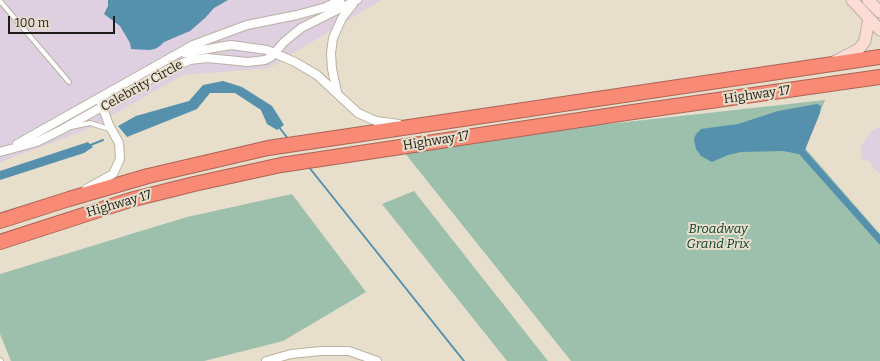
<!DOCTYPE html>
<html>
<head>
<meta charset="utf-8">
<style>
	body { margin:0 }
	#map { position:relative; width:880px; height:361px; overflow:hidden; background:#e7decc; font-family:Bitter,serif }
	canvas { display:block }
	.scale { position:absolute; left:8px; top:16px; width:107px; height:18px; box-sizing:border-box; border:2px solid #201d17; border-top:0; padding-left:5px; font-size:12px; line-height:14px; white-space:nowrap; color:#201d17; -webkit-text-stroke:3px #e7decc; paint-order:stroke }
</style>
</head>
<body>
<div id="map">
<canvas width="880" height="361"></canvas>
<div class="scale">100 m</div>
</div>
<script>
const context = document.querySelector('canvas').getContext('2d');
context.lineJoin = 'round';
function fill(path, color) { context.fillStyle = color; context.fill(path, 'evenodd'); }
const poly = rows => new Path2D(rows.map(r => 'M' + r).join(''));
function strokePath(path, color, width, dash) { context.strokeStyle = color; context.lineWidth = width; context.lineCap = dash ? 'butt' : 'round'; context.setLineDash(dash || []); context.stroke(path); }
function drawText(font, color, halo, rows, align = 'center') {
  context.font = font + ' Bitter,serif'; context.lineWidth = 4; context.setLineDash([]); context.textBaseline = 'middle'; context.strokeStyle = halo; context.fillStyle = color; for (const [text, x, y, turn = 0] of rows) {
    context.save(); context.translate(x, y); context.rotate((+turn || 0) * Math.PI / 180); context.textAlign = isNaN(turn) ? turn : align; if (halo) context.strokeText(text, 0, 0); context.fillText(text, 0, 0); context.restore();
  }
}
fill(poly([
	[0,0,381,0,269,68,183,75,86,130,0,162],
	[880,127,880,174,871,166,872,164,865,159,862,159,861,147,871,131]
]), '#decfe1');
fill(poly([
	[825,100,805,148,880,234,880,361,571,361,400,147],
	[414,191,548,361,507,361,382,204],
	[292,194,366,292,283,341,204,361,11,361,0,334,0,274,187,217]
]), '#9dc0ad');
fill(poly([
	[108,0,228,0,214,8,205,18,190,31,164,42,160,46,155,49,149,50,131,49,130,43,120,26,104,14,108,6],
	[223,81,242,87,272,106,284,125,277,130,267,124,261,110,235,93,210,93,197,109,127,137,118,126,136,116,189,101,203,85],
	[817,104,821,106,820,113,805,150,880,235,880,245,799,154,783,151,741,152,728,155,712,162,701,156,696,149,694,139,696,134,701,129,738,124,778,111],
	[88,142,93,147,84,153,0,180,0,171]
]), '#5590ad');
strokePath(poly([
	[279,127,289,140],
	[88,146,103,140],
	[308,166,464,361]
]), '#5590ad', 2);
const lane = poly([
	[0,1,69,82],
	[71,127,90,123,109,129],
	[0,360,1,361]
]);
const street = poly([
	[185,53,231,45,267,50,295,62,317,75,358,113,376,121,399,124],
	[337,92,332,69,331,53,333,38,342,18,353,4],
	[17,144,193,45,247,25,297,15,326,7,340,0],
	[0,152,37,142,61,130,167,70,190,60,207,58,248,62,265,60,271,57,284,42,301,28,357,0],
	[86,189,113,174,120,159,119,143,109,125,101,103],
	[266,361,291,354,321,351,349,351,377,361]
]);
const secondary = poly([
	[852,0,880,30],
	[868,0,880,12],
	[834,62,859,49,865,41,869,18]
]);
const highway = poly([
	[0,221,69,199,148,176,268,148,880,57],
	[0,242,130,200,194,184,281,165,626,113,880,77]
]);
strokePath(lane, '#bbb1a1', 6);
strokePath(street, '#bbb1a1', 10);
strokePath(secondary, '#bbb1a1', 13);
strokePath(highway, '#ac6455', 16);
strokePath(lane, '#fff', 4);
strokePath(street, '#fff', 8);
strokePath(secondary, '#fddcd6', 11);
strokePath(highway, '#f88a76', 14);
drawText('13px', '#201d17', '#e7decc', [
	["Celebrity Circle",142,86,-29],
	["Highway 17",757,95,-8],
	["Highway 17",436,141,-9],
	["Highway 17",119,204,-16]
]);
drawText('italic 13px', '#12412d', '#e7decc', [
	["Broadway",718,229],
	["Grand Prix",718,244]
]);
</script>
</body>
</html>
